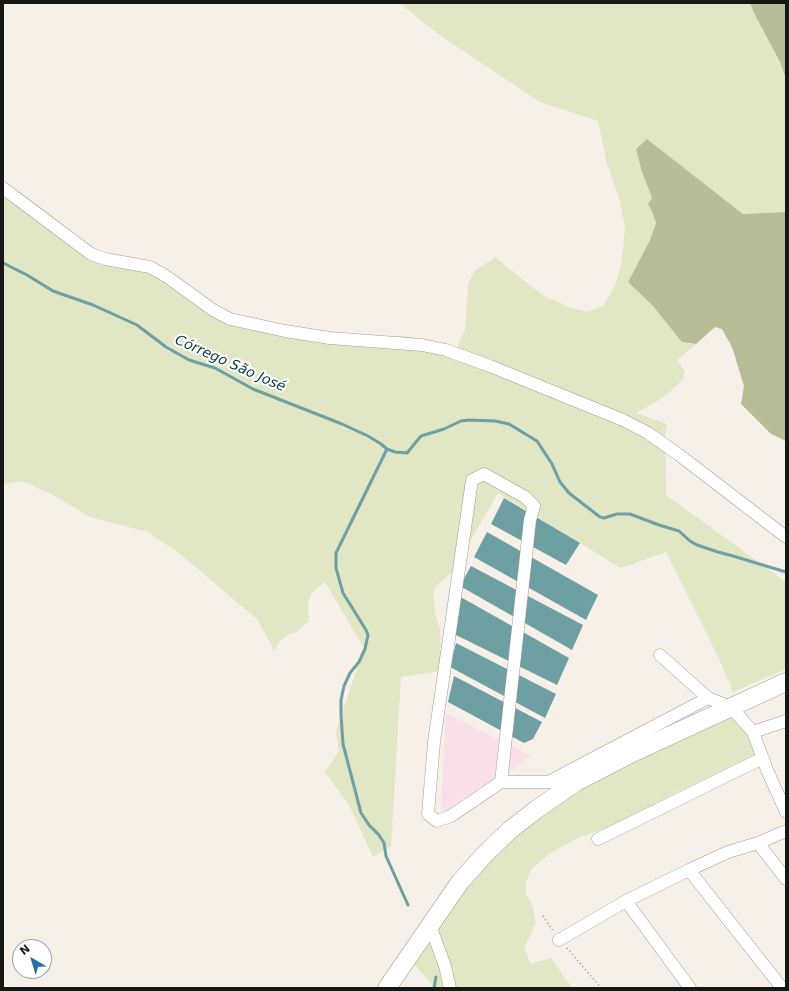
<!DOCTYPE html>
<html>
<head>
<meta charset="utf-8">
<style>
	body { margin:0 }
	#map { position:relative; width:789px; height:991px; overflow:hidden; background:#f6f0e8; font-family:"DejaVu Sans",sans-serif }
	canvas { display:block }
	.frame { position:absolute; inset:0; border:4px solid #191714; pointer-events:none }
	.north { position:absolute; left:12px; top:939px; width:40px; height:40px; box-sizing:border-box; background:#fff; border:1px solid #a3a2a1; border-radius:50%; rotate:322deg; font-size:11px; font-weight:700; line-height:16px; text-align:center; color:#191714 }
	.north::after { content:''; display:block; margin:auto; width:14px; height:18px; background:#286ea2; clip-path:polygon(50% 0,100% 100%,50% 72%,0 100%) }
</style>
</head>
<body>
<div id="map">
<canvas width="789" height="991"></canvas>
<div class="frame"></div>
<div class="north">N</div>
</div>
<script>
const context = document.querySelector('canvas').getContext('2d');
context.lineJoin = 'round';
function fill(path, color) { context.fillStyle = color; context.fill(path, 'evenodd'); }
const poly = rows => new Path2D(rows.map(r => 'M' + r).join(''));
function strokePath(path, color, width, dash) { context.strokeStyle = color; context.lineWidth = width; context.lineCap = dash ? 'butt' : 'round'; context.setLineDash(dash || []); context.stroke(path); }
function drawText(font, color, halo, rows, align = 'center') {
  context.font = font + ' "DejaVu Sans",sans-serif'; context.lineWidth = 4; context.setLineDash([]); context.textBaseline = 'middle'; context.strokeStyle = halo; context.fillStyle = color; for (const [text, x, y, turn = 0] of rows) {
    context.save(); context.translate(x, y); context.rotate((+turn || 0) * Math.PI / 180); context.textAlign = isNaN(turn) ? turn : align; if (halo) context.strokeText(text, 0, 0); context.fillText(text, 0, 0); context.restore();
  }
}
fill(poly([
	[446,713,531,756,453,814,441,809]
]), '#f9dfe7');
fill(poly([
	[399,3,750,3,755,15,780,62,786,79,786,210,785,212,743,214,647,139,636,149,642,172,652,198,648,204,652,211,656,222,650,240,628,281,690,344,696,344,677,360,685,372,683,379,671,391,656,402,636,413,667,424,665,436,666,495,786,582,786,669,733,692,721,663,666,552,621,568,498,493,452,572,438,584,433,592,435,613,440,629,441,671,401,677,391,846,373,857,349,805,325,772,339,751,336,731,364,648,325,582,317,588,310,596,308,604,309,621,297,632,289,634,280,641,273,652,272,646,257,619,180,554,148,532,90,517,53,495,23,481,3,484,3,181,17,190,51,215,77,242,90,251,150,263,230,319,323,337,405,336,457,347,465,330,468,284,475,271,495,257,542,295,569,307,587,312,603,306,615,286,622,260,625,228,620,201,607,164,598,121,540,102,441,36],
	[728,714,738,721,746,730,757,754,671,795,646,811,617,824,580,837,550,853,532,869,526,881,526,893,533,907,536,923,524,948,531,964,551,958,572,988,435,988,418,968,405,957,520,824,602,773]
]), '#e1e6c4');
fill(poly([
	[750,3,786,3,786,79,780,62,755,15],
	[647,139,743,214,785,212,786,210,786,441,771,434,741,404,744,386,732,347,722,329,715,327,696,344,682,342,653,306,628,282,650,240,656,223,652,211,648,204,652,198,642,172,636,149]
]), '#b7bd96');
fill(poly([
	[504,498,580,543,566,565,491,524],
	[487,532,598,595,586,620,474,557],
	[471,566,583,625,572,650,460,586],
	[457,595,569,658,557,685,456,635,451,606],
	[456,643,556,694,545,718,450,667],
	[454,676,542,722,533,739,524,743,448,702]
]), '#6e9fa3');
strokePath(poly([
	[3,263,27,275,53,291,93,305,137,325,166,347,189,360,215,368,253,389,342,424,368,436,381,444,387,449,395,452,407,453,421,436,444,429,461,421,469,420,495,421,509,424,537,441,552,464,560,482,569,493,600,517,604,518,617,514,630,514,659,525,679,531,690,541,697,545,718,552,733,556,786,572],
	[387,449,336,553,336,568,343,593,366,630,368,635,365,649,359,662,350,673,344,686,341,700,341,715,343,744,361,813,369,825,379,835,384,843,386,856,408,905],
	[434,988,436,977]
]), '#6e9fa3', 3);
const minor = poly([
	[3,188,91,254,105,259,150,267,166,276,213,310,230,319,285,331,330,338,422,345,446,350,490,366,623,420,648,433,678,454,786,537],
	[660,655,708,698,731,707,753,732,767,770,786,812],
	[753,732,786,721],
	[550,781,708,698],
	[501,782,530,520,534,506,525,497,484,474,472,480,434,742,428,814,437,821,451,816,501,782,576,782],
	[598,839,763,758],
	[758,843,786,879],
	[689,870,782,988],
	[626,901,690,988],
	[430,925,445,966,450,988],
	[559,940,626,901,689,870,728,852,758,843,786,831]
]);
const highway = poly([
	[387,988,460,882,485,854,510,830,537,809,576,782,632,753,786,682]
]);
strokePath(minor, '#a39e96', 13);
strokePath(highway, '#a39e96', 19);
strokePath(poly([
	[543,916,553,931],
	[567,948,601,988]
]), '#938f89', 1.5, [1, 3]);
strokePath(minor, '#fff', 12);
strokePath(highway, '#fff', 18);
drawText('italic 14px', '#06393c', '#fff', [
	["Córrego São José",230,364,24]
]);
</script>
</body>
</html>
